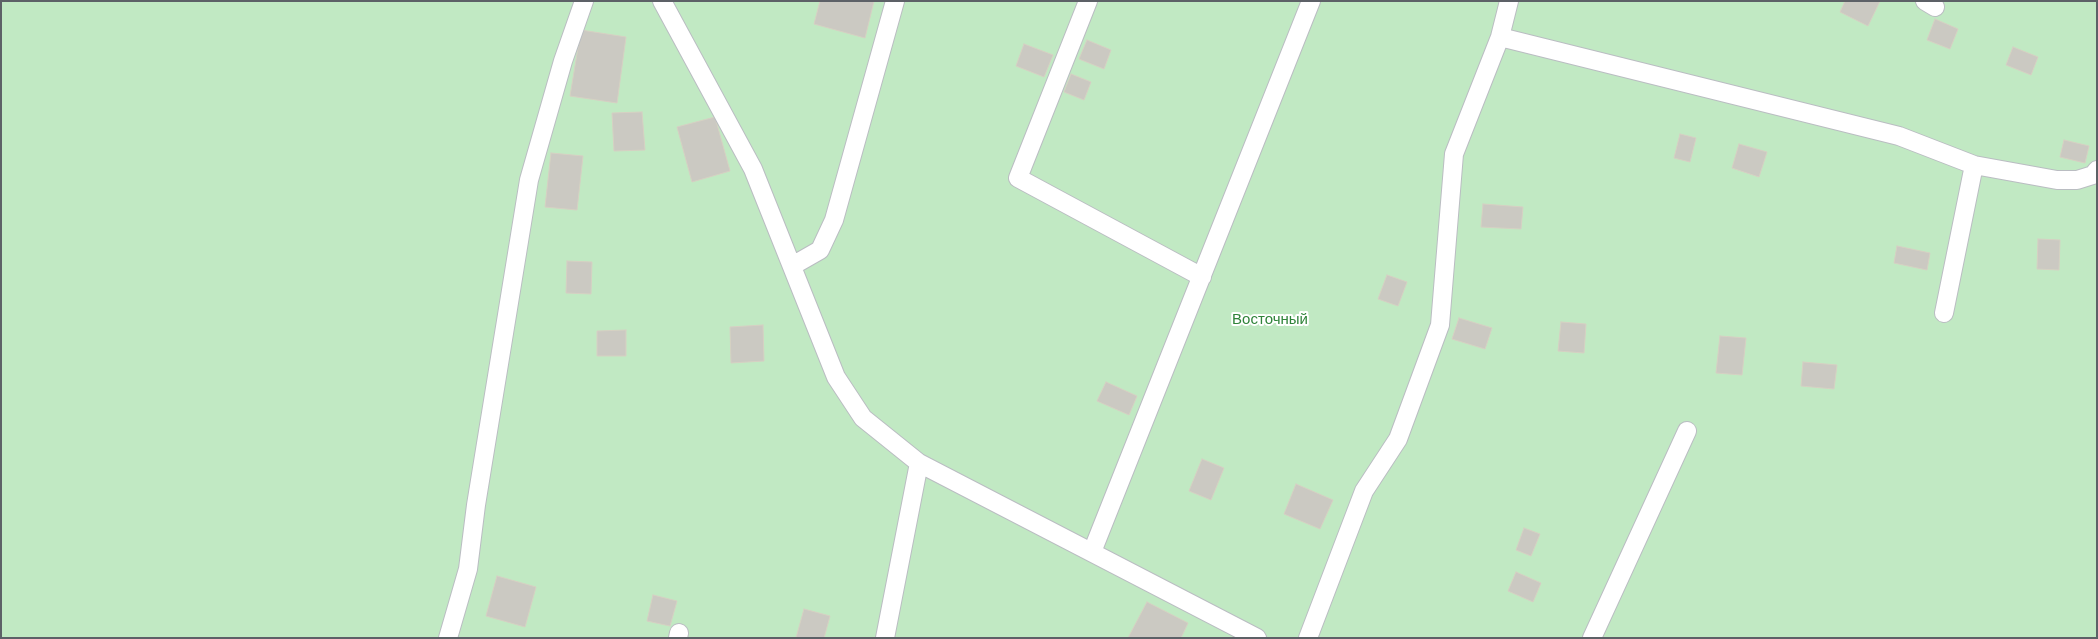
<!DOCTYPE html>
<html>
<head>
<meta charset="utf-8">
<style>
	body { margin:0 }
	#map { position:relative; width:2098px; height:639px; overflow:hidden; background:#f0efe5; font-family:"Varela Round",sans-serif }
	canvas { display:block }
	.frame { position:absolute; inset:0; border:2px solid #5d6167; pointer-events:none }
</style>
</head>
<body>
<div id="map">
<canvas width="2098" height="639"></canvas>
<div class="frame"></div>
</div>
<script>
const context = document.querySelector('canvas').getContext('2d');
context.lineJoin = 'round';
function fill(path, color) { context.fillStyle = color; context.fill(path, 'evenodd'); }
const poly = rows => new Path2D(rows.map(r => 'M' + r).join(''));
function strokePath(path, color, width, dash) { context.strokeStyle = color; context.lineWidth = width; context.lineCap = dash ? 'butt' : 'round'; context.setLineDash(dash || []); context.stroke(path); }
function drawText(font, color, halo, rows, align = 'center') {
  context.font = font + ' "Varela Round",sans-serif'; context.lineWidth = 4; context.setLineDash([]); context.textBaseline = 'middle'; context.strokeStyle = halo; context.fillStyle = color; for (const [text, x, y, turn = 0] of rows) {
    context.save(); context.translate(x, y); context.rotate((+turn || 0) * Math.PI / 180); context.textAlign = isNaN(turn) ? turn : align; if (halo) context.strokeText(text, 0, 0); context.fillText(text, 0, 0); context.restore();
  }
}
fill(poly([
	[1,1,2097,1,2097,638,1,638]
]), '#c1e9c3');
const building = poly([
	[820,1,874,1,865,38,814,24,820,1],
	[1845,1,1880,1,1868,26,1840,12,1845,1],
	[1935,19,1958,29,1950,49,1927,40,1935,19],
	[581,30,626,37,617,103,570,96,581,30],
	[1087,40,1111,50,1104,69,1079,59,1087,40],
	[1024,44,1053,55,1044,77,1016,66,1024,44],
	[2013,47,2038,57,2031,75,2006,65,2013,47],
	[1071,74,1091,82,1084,100,1064,92,1071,74],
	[642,112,645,150,614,151,612,113,642,112],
	[715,117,730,171,692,182,677,127,715,117],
	[1680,134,1696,138,1690,162,1674,158,1680,134],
	[2064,140,2089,146,2085,163,2060,157,2064,140],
	[1739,144,1767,152,1759,177,1732,168,1739,144],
	[551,153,583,156,577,210,545,207,551,153],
	[1483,204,1523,207,1521,229,1481,227,1483,204],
	[2038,239,2060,240,2059,270,2037,269,2038,239],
	[1897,246,1930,253,1927,270,1894,263,1897,246],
	[567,261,592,262,591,294,566,293,567,261],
	[1387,275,1407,282,1398,306,1378,299,1387,275],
	[1459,318,1492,328,1485,349,1452,339,1459,318],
	[1561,322,1586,324,1584,353,1558,351,1561,322],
	[763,325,764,361,731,363,730,327,763,325],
	[626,330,626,356,597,356,597,331,626,330],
	[1720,336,1746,338,1742,375,1716,373,1720,336],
	[1803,362,1837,365,1834,389,1801,386,1803,362],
	[1106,382,1137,396,1129,415,1097,401,1106,382],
	[1202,459,1224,468,1211,500,1189,491,1202,459],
	[1296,484,1333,500,1320,529,1284,514,1296,484],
	[1524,528,1540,534,1531,556,1516,550,1524,528],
	[1516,572,1541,583,1533,602,1508,591,1516,572],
	[497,576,536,587,525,627,486,616,497,576],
	[653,595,677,601,670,626,647,621,653,595],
	[1147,602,1188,623,1181,638,1128,638,1147,602],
	[804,609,830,616,824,638,796,638,804,609]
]);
fill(building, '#cbc9c2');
strokePath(building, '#d6d1c3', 1);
const service = poly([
	[662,1,753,169,836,377,863,418,919,463,1257,638],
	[1088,1,1018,178,1202,277],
	[1925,1,1935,7],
	[1500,37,1899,136,1974,165,1944,313],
	[1974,165,2057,180,2077,180,2093,175,2097,170],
	[792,266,820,250,834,220,895,1],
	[1092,552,1311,1],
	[448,638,468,569,476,505,529,180,563,61,584,1],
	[678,638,679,633],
	[885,638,919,463],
	[1308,638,1364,491,1398,439,1440,325,1454,154,1500,37,1509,1],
	[1592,638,1687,431]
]);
strokePath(service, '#babdc2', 20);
strokePath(service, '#fff', 18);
drawText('15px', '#2f8339', '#fff', [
	["Восточный",1270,320]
]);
</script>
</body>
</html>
